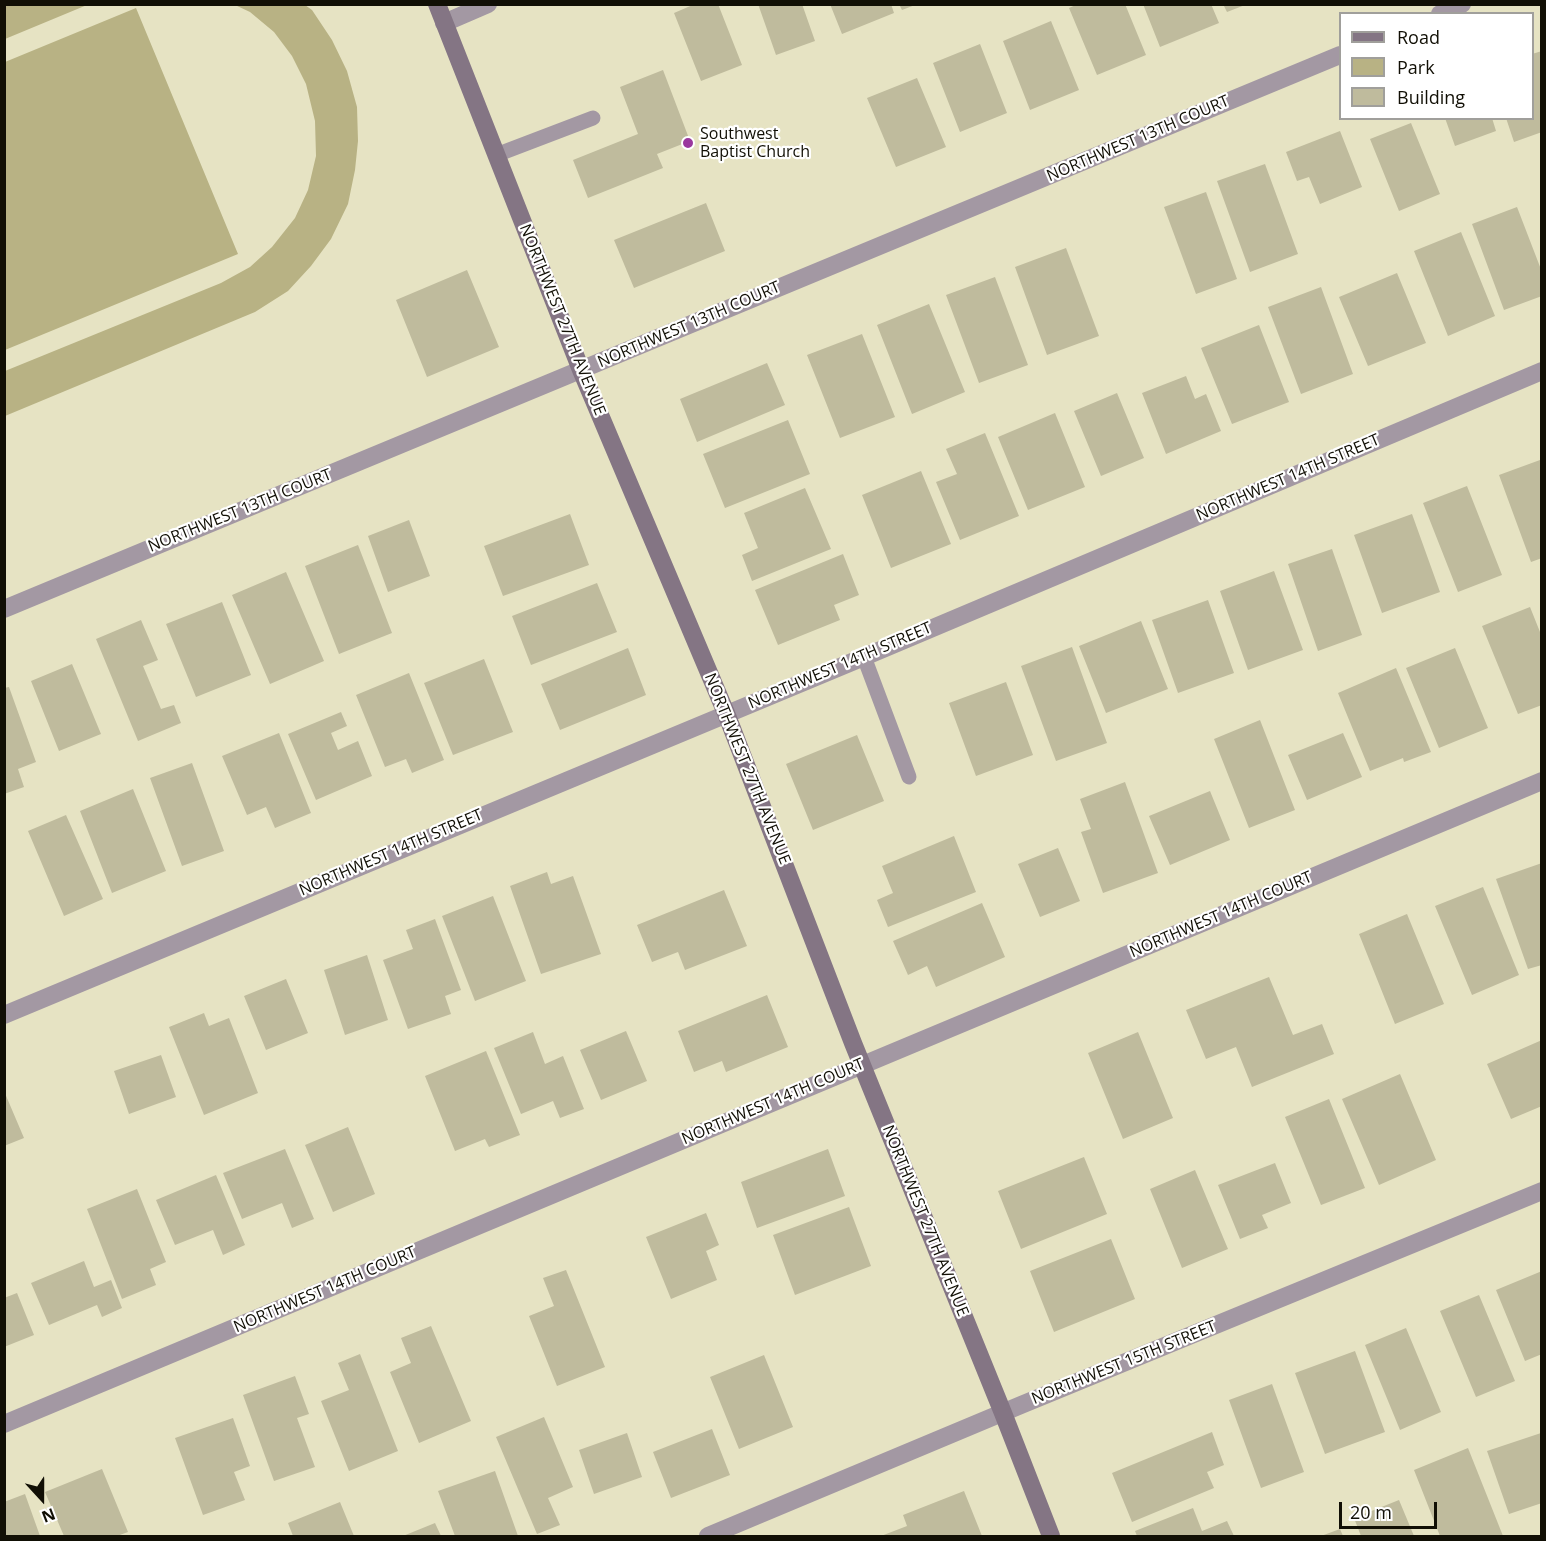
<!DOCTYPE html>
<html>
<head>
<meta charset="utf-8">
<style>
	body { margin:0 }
	#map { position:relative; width:1546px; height:1541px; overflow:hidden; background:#e6e3c3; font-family:"Open Sans",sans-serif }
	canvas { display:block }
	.frame { position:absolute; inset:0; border:6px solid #110f05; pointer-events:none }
	.legend { position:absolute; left:1339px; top:12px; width:195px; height:108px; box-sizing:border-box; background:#fff; border:2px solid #a09f9b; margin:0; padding:8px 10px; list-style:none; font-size:18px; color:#110f05 }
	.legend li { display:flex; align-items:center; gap:12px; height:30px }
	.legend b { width:30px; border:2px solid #a09f9b }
	.north { position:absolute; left:12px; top:1469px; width:60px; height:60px; -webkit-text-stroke:4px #fff; paint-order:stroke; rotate:159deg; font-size:16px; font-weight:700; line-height:24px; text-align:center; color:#110f05 }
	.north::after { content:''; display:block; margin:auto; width:21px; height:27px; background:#110f05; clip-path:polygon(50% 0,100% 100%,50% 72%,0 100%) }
	.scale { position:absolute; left:1339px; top:1502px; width:98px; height:27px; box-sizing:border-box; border:3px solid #110f05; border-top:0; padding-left:8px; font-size:18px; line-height:21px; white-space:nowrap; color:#110f05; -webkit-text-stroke:4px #fff; paint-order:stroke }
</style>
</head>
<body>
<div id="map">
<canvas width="1546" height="1541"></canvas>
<div class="frame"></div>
<ul class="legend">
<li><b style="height:8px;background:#847584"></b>Road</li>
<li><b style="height:16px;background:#b8b284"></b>Park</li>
<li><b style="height:16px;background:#bfbb9d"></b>Building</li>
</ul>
<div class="north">N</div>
<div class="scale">20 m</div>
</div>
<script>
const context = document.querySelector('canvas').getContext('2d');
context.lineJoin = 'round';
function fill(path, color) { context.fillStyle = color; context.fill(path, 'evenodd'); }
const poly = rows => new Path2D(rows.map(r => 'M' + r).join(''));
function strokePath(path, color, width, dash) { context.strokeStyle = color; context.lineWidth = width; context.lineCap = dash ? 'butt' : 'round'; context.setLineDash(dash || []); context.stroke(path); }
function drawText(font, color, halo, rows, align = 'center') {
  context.font = font + ' "Open Sans",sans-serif'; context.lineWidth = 4.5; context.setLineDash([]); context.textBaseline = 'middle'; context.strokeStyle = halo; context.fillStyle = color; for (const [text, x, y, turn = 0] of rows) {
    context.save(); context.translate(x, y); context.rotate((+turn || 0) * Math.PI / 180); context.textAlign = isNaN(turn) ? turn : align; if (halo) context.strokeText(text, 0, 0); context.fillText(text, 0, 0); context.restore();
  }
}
fill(poly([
	[5,4,87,4,87,5,5,39],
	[235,5,305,5,312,10,332,40,347,71,357,107,358,141,355,170,348,204,331,239,311,266,288,291,255,312,5,416,5,371,221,283,250,267,272,247,295,218,308,190,316,156,315,121,306,84,292,56,274,32,250,12],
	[136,8,238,254,5,350,5,62]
]), '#b8b284');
fill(poly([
	[695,4,718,4,742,65,701,81,674,13],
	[758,4,802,4,815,41,776,55],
	[830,4,891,4,894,13,842,34],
	[899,4,915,4,915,5,902,10],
	[1078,4,1125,4,1146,55,1097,75,1069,8],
	[1143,4,1211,4,1219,23,1160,47],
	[1223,4,1245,4,1245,5,1227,12],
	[1051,21,1079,90,1030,110,1003,41],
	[980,44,1007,113,960,132,933,63],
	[1542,51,1542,132,1514,142,1506,118,1532,118,1532,54],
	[663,70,690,141,657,154,663,168,588,198,573,160,638,134,620,87],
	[917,78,946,147,896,167,867,98],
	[1445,118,1492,118,1496,131,1455,146],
	[1411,123,1440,194,1399,211,1370,139],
	[1340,131,1362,187,1320,204,1309,177,1297,181,1286,152],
	[1265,164,1298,254,1250,272,1217,181],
	[1206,192,1237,279,1196,294,1164,207],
	[706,203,725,251,634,288,614,240],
	[1517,207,1542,272,1542,296,1504,310,1472,224],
	[1461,232,1495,316,1448,336,1414,251],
	[1066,248,1099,336,1047,355,1015,267],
	[467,270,499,347,427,377,396,300],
	[1397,273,1426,343,1368,366,1339,297],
	[995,277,1028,365,979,383,946,295],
	[1321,287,1353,374,1301,394,1268,307],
	[929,304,965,392,912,414,877,325],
	[1259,325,1289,402,1232,424,1201,348],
	[862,334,895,417,840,438,807,355],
	[767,363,785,405,697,442,680,399],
	[1186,376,1195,399,1206,394,1221,431,1166,454,1142,393],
	[1117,393,1144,458,1101,476,1074,411],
	[1055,413,1085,487,1028,510,998,437],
	[788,420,810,474,725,508,703,454],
	[985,433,1019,516,960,540,936,482,957,474,946,449],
	[1540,460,1542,464,1542,558,1531,562,1499,475],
	[921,471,951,544,891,568,862,495],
	[1467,486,1502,575,1458,592,1423,503],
	[805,488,831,549,752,581,742,555,758,548,744,513],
	[570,514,589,565,503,596,484,546],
	[1412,514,1440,592,1382,613,1354,535],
	[409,520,430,576,388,592,368,536],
	[358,545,392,633,339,654,305,566],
	[1332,549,1362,635,1318,651,1288,564],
	[843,554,859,595,834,605,840,620,778,645,755,590],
	[1274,571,1303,650,1248,670,1220,591],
	[286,572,324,661,270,684,232,595],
	[597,583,617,632,531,665,512,616],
	[1208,600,1234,673,1178,693,1152,620],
	[222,602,251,675,196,697,166,624],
	[1530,607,1542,637,1542,705,1518,714,1482,626],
	[141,620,158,660,143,666,161,709,174,705,181,723,138,741,96,639],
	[1141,621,1168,689,1106,713,1079,646],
	[1072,647,1107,743,1056,761,1021,666],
	[628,648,646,695,560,730,541,684],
	[1455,648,1488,728,1439,748,1406,668],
	[484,659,513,732,453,755,424,683],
	[72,664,101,734,59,751,31,681],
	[1396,668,1431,752,1404,762,1403,758,1370,771,1338,693],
	[409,673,444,760,412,773,406,759,385,767,356,695],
	[1006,682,1033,755,976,776,949,703],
	[9,687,36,762,18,769,24,787,4,794,4,688],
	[341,712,347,726,331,733,338,750,358,741,372,776,316,800,288,734],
	[1260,720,1295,810,1249,828,1214,739],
	[279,733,311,813,275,828,266,807,247,815,222,756],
	[1343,733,1362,777,1307,800,1288,755],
	[857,735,884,801,813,830,786,764],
	[192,763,224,851,182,866,150,778],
	[1125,782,1158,873,1103,893,1081,832,1091,829,1080,799],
	[133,789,166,871,112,893,80,811],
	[1210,791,1230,840,1170,865,1149,816],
	[66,815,103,899,64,916,28,831],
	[954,836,976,892,888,927,877,900,893,893,882,866],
	[1058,848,1080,901,1040,917,1018,864],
	[1542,863,1542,965,1528,969,1496,879],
	[547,872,551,884,573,876,601,954,541,974,510,886],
	[1483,887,1519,975,1472,995,1435,906],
	[724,890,747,946,685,970,678,952,652,962,637,925],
	[493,896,526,981,475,1001,442,916],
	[982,903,1005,957,936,987,927,966,908,975,893,941],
	[1407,914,1444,1004,1395,1024,1359,934],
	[435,919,461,990,445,996,451,1014,408,1029,383,960,413,949,406,930],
	[367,955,388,1020,345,1035,324,970],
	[1269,977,1293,1035,1322,1024,1334,1054,1252,1087,1236,1047,1206,1059,1186,1010],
	[286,979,308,1033,266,1050,244,996],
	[767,995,788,1047,726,1072,722,1061,694,1072,678,1031],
	[204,1013,209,1026,229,1018,258,1093,204,1115,169,1027],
	[626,1031,647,1081,601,1100,580,1050],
	[533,1032,545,1064,563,1056,584,1109,560,1118,553,1101,521,1114,494,1048],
	[1138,1032,1173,1118,1123,1139,1088,1053],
	[1542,1040,1542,1106,1511,1119,1487,1064],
	[486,1051,520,1135,489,1147,485,1139,455,1151,425,1076],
	[161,1055,176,1097,129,1114,114,1071],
	[1400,1074,1436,1160,1379,1185,1342,1099],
	[4,1091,24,1138,4,1146],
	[1329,1099,1365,1188,1321,1205,1285,1117],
	[348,1127,375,1194,333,1212,305,1145],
	[285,1149,314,1219,292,1228,282,1203,242,1219,223,1173],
	[828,1149,845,1196,757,1228,741,1182],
	[1084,1157,1107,1214,1021,1249,998,1191],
	[1275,1163,1291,1203,1262,1215,1268,1228,1240,1239,1218,1185],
	[1195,1170,1228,1249,1182,1268,1150,1189],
	[216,1175,245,1245,223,1255,213,1230,175,1245,156,1200],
	[137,1189,166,1262,150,1269,156,1285,122,1299,87,1209],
	[849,1207,871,1266,795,1295,773,1235],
	[706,1213,719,1245,706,1251,717,1280,671,1299,646,1237],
	[1111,1239,1135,1299,1054,1332,1030,1271],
	[84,1261,94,1287,111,1280,122,1308,102,1317,97,1305,49,1325,31,1283],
	[566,1270,605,1367,557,1386,529,1316,554,1306,543,1278],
	[1542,1271,1542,1354,1525,1361,1496,1290],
	[17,1293,34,1335,4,1347,4,1298],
	[1479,1295,1515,1381,1476,1397,1440,1311],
	[431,1326,471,1421,419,1443,390,1372,411,1363,401,1338],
	[1406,1328,1441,1412,1400,1430,1365,1345],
	[1355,1351,1385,1432,1325,1454,1295,1373],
	[360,1354,398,1451,349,1471,321,1401,349,1390,338,1363],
	[764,1355,793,1427,739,1449,710,1377],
	[295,1376,309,1414,297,1418,315,1467,274,1481,243,1395],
	[1272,1384,1304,1472,1261,1488,1229,1400],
	[544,1417,573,1487,548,1498,560,1525,537,1534,496,1437],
	[233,1418,250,1466,234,1472,245,1500,203,1515,175,1438],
	[712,1429,730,1475,671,1498,653,1452],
	[1212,1432,1224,1465,1207,1472,1214,1488,1132,1522,1112,1473],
	[627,1433,642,1477,594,1494,579,1450],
	[1541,1433,1542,1503,1509,1514,1487,1451],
	[1468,1448,1503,1536,1440,1536,1414,1470],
	[102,1469,128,1532,117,1536,64,1536,45,1492],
	[495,1471,518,1536,455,1536,438,1491],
	[964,1491,982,1536,881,1536,907,1526,903,1515],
	[25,1494,40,1536,4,1536,4,1502],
	[1399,1500,1414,1536,1361,1536,1354,1518],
	[340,1502,354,1536,293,1536,288,1523],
	[1193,1508,1202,1531,1227,1521,1234,1536,1137,1536,1135,1531],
	[435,1523,441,1536,403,1536],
	[1340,1529,1343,1536,1321,1536]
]), '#bfbb9d');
strokePath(poly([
	[496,155,593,118],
	[864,657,909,777]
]), '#a398a3', 15);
strokePath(poly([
	[1440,14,1462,4],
	[444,23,488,4],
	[4,609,1340,55],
	[4,1015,864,657,1542,371],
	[4,1424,1542,781],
	[708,1536,1021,1405,1542,1191]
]), '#a398a3', 18);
strokePath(poly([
	[437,4,581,370,726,713,853,1043,1003,1413,1051,1536]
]), '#847584', 18);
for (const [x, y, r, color] of [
	[688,143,6,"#9a379e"]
]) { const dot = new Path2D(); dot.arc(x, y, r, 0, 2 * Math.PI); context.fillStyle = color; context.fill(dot); strokePath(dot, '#fff', 2); }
drawText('16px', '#110f05', '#fff', [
	["Southwest",700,134],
	["Baptist Church",700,152]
], 'left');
drawText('16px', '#110f05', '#fff', [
	["NORTHWEST 13TH COURT",1138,139,-23],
	["NORTHWEST 27TH AVENUE",562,320,68],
	["NORTHWEST 13TH COURT",689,325,-23],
	["NORTHWEST 14TH STREET",1288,478,-23],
	["NORTHWEST 13TH COURT",240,511,-22],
	["NORTHWEST 14TH STREET",840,666,-23],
	["NORTHWEST 27TH AVENUE",747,769,68],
	["NORTHWEST 14TH STREET",391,853,-23],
	["NORTHWEST 14TH COURT",1221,915,-23],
	["NORTHWEST 14TH COURT",773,1102,-23],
	["NORTHWEST 27TH AVENUE",925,1221,68],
	["NORTHWEST 14TH COURT",325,1290,-23],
	["NORTHWEST 15TH STREET",1124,1363,-22]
]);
</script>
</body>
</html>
